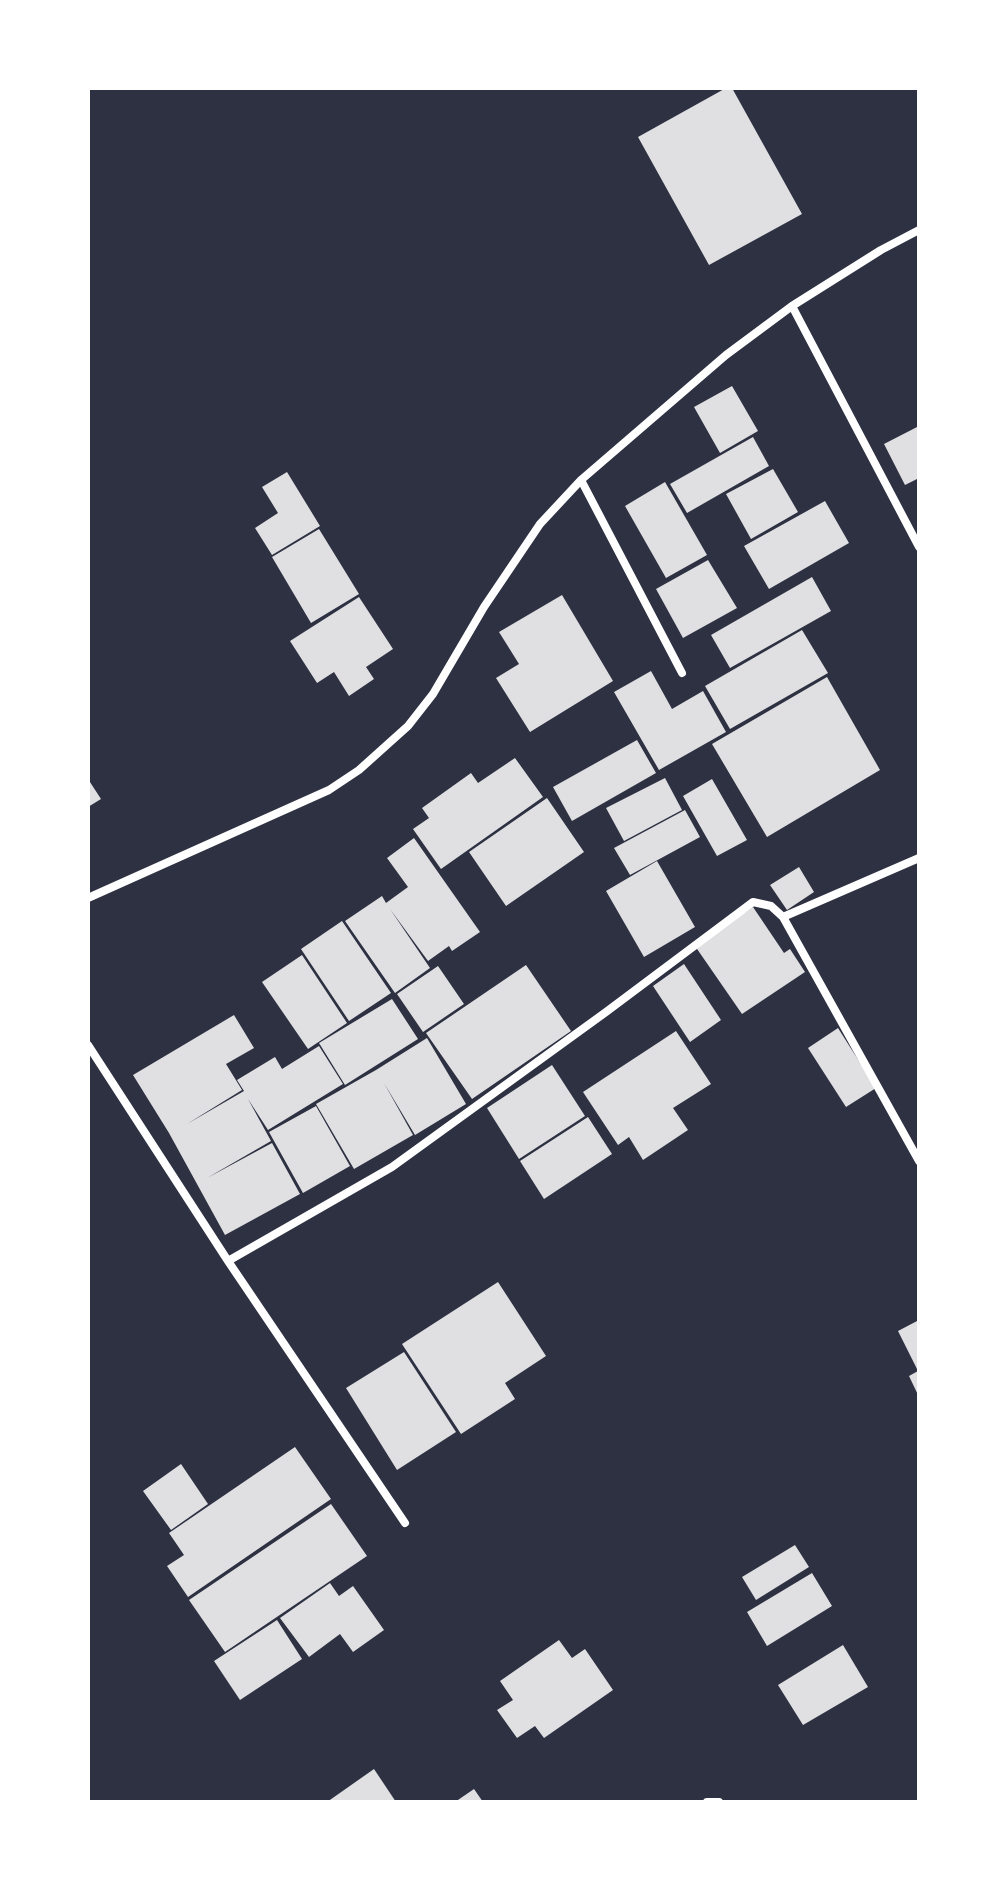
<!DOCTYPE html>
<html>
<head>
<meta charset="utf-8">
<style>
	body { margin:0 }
	#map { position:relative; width:1007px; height:1890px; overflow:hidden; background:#2d3142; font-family:"Nunito Sans",sans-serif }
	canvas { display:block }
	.frame { position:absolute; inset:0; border:90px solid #fff; pointer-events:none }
</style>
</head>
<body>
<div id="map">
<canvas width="1007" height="1890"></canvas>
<div class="frame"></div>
</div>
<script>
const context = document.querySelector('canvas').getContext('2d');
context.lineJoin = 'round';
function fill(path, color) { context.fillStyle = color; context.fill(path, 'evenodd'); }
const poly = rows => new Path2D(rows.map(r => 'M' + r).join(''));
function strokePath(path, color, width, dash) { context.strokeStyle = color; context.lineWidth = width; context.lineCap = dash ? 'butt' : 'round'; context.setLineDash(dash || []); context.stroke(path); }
fill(poly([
	[726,88,732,88,802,214,709,265,638,137],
	[732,386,758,431,720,453,694,407],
	[919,426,919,478,905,485,884,444],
	[753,437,769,466,687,513,670,484],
	[773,469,798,512,751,539,726,494],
	[287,472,320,526,272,555,255,528,278,513,262,487],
	[665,482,707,555,666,578,625,506],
	[825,501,849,543,769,589,744,546],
	[319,529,359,594,311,623,272,557],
	[708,560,737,608,683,638,656,589],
	[812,577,831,611,730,668,711,635],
	[562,595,613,681,530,732,496,678,519,664,499,632],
	[359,597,393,649,366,667,374,679,349,696,334,672,317,683,290,641],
	[802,630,828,673,730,729,705,686],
	[651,671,672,709,703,691,726,732,659,770,614,692],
	[827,677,880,770,767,837,712,744],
	[637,740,656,773,572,821,553,787],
	[515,758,543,797,441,869,413,829,429,818,422,808,471,773,478,783],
	[665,778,682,810,624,841,606,808],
	[88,779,101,799,88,807],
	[712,779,747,840,717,856,683,796],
	[547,798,584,852,506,906,469,852],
	[685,810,700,837,630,875,614,848],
	[414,838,480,932,452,951,449,946,428,961,390,909,430,968,395,993,345,921,382,896,386,903,408,887,387,858],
	[657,861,695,927,644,957,606,891],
	[799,867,814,892,787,910,770,885],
	[753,907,784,953,790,949,805,972,742,1014,695,946],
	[342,921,391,993,349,1021,301,949],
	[302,955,347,1023,308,1049,262,982],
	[684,964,721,1020,690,1042,653,986],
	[526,965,571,1031,472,1099,426,1033],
	[438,966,464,1004,423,1032,397,994],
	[392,999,418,1039,345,1085,319,1043],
	[234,1015,254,1048,226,1064,242,1090,187,1124,244,1091,237,1080,275,1057,282,1069,319,1046,343,1084,268,1130,248,1099,271,1141,207,1178,272,1143,300,1194,225,1235,169,1133,133,1075],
	[838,1028,876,1088,846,1107,808,1048],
	[676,1031,711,1084,673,1108,688,1130,643,1160,629,1137,618,1145,583,1092],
	[427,1038,466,1104,415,1135,384,1083,413,1135,354,1169,316,1104,376,1070],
	[552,1065,585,1116,519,1159,487,1108],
	[316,1106,350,1166,303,1193,269,1132],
	[588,1117,612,1154,544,1199,520,1161],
	[498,1282,546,1356,505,1383,515,1399,461,1434,402,1344],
	[919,1320,919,1397,909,1376,918,1371,898,1331],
	[404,1352,456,1432,397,1470,346,1388],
	[295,1447,331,1499,188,1597,167,1566,184,1555,169,1533],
	[181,1464,208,1504,171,1530,143,1491],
	[331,1504,367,1556,225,1652,189,1600],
	[795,1545,809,1567,756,1600,742,1577],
	[812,1573,832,1606,767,1646,747,1612],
	[330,1583,339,1596,353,1586,384,1630,353,1652,340,1634,309,1657,280,1618],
	[277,1620,302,1659,240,1700,214,1661],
	[559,1640,572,1658,585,1649,613,1690,544,1738,535,1726,517,1738,497,1710,513,1700,500,1681],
	[843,1645,868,1687,803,1725,778,1685],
	[374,1769,396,1802,327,1802],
	[474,1789,483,1802,455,1802]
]), '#e0e0e3');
strokePath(poly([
	[792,306,919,547],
	[581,480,682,673],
	[88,898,329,790,359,770,408,726,433,694,484,607,540,524,581,480,726,355,792,306,881,250,919,230],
	[783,917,919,858],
	[88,1045,228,1261,405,1523],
	[228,1261,392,1167,606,1012,753,902,771,906,783,917,919,1161],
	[707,1802,719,1802]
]), '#fff', 8);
</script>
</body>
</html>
